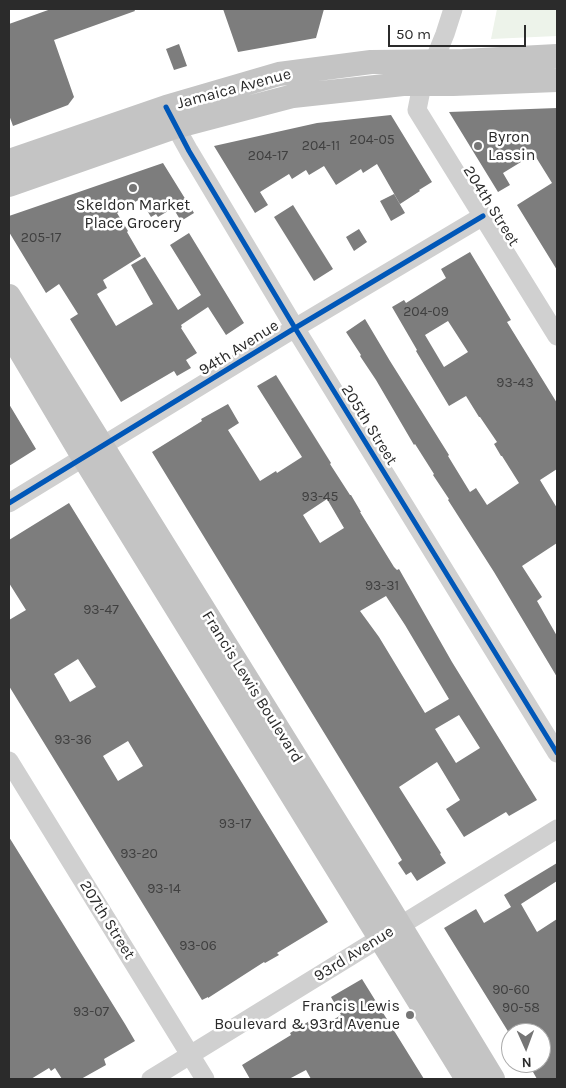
<!DOCTYPE html>
<html>
<head>
<meta charset="utf-8">
<style>
	body { margin:0 }
	#map { position:relative; width:566px; height:1088px; overflow:hidden; background:#fff; font-family:Karla,sans-serif }
	canvas { display:block }
	.frame { position:absolute; inset:0; border:10px solid #2b2b2b; pointer-events:none }
	.north { position:absolute; left:501px; top:1023px; width:50px; height:50px; box-sizing:border-box; background:#fff; border:1px solid #aaa; border-radius:50%; rotate:178deg; font-size:14px; font-weight:700; line-height:20px; text-align:center; color:#2b2b2b }
	.north::after { content:''; display:block; margin:auto; width:18px; height:22px; background:#757575; clip-path:polygon(50% 0,100% 100%,50% 72%,0 100%) }
	.scale { position:absolute; left:388px; top:25px; width:138px; height:22px; box-sizing:border-box; border:2px solid #2b2b2b; border-top:0; padding-left:6px; font-size:15px; line-height:18px; white-space:nowrap; color:#2b2b2b; -webkit-text-stroke:4px #fff; paint-order:stroke }
</style>
</head>
<body>
<div id="map">
<canvas width="566" height="1088"></canvas>
<div class="frame"></div>
<div class="north">N</div>
<div class="scale">50 m</div>
</div>
<script>
const context = document.querySelector('canvas').getContext('2d');
context.lineJoin = 'round';
function fill(path, color) { context.fillStyle = color; context.fill(path, 'evenodd'); }
const poly = rows => new Path2D(rows.map(r => 'M' + r).join(''));
function strokePath(path, color, width, dash) { context.strokeStyle = color; context.lineWidth = width; context.lineCap = dash ? 'butt' : 'round'; context.setLineDash(dash || []); context.stroke(path); }
function drawText(font, color, halo, rows, align = 'center') {
  context.font = font + ' Karla,sans-serif'; context.lineWidth = 5; context.setLineDash([]); context.textBaseline = 'middle'; context.strokeStyle = halo; context.fillStyle = color; for (const [text, x, y, turn = 0] of rows) {
    context.save(); context.translate(x, y); context.rotate((+turn || 0) * Math.PI / 180); context.textAlign = isNaN(turn) ? turn : align; if (halo) context.strokeText(text, 0, 0); context.fillText(text, 0, 0); context.restore();
  }
}
fill(poly([
	[497,9,557,9,557,36,491,39]
]), '#edf3ea');
fill(poly([
	[51,9,134,9,135,11,54,40,74,97,68,105,13,126,9,115,9,24],
	[223,9,324,9,316,38,238,52],
	[179,44,187,66,174,70,166,49],
	[557,108,557,270,517,205,552,183,534,154,503,173,510,185,498,192,449,112],
	[391,115,432,182,419,190,420,191,400,204,377,164,363,173,361,169,336,185,324,166,309,175,306,170,292,179,289,174,260,192,268,205,255,213,214,146,317,123],
	[163,163,194,213,181,221,173,208,158,217,156,214,151,217,140,199,117,213,128,231,127,232,141,256,103,280,107,288,97,294,116,326,153,304,131,265,145,257,178,310,201,295,170,245,189,233,244,323,226,335,208,307,181,325,182,327,181,328,197,353,186,360,191,368,177,376,174,371,121,402,70,319,78,314,59,284,46,293,9,232,9,216],
	[394,194,405,213,391,221,380,201],
	[293,205,333,269,314,281,274,217],
	[359,229,367,242,354,251,346,237],
	[470,252,511,320,507,322,557,403,557,469,540,480,557,508,557,543,522,566,542,597,537,601,557,636,557,677,494,572,448,500,449,499,433,475,434,474,415,444,414,445,376,380,360,356,361,355,346,332,365,319,390,361,449,455,448,456,470,492,476,488,487,505,519,483,502,456,501,456,494,444,497,442,480,417,479,417,466,396,449,406,416,351,417,350,392,307,404,300,406,303,446,278,441,269],
	[448,321,468,352,444,367,425,335],
	[276,375,331,463,330,464,350,495,351,495,361,512,360,512,394,567,397,570,399,569,452,662,537,800,509,816,506,812,464,837,446,809,460,800,437,762,399,787,441,853,440,854,446,863,417,881,411,872,406,875,398,863,402,860,391,842,152,452,202,421,201,419,228,404,239,423,228,430,260,481,276,471,277,473,302,457,257,386],
	[327,499,344,528,320,543,303,515],
	[386,596,405,625,449,699,425,713,379,637,360,611],
	[459,715,480,748,456,763,435,729],
	[9,404,36,449,9,466],
	[69,503,328,922,277,953,279,955,265,963,264,962,208,998,208,997,202,1000,9,686,9,620,26,610,9,583,9,540],
	[78,659,96,687,70,702,54,674],
	[128,741,143,766,118,781,103,756],
	[9,837,125,1024,135,1041,104,1059,106,1065,81,1079,62,1079,55,1068,51,1071,49,1068,31,1079,9,1079],
	[557,863,557,881,521,904,537,932,557,919,557,1079,537,1079,533,1072,533,1066,537,1063,541,1063,541,1033,509,1033,444,928,476,909,484,923,511,907,504,895],
	[362,979,424,1079,311,1079,306,1070,289,1079,250,1079,242,1065,291,1035,290,1033,311,1020,317,1030,341,1015,331,997]
]), '#7d7d7d');
strokePath(poly([
	[453,9,445,34,434,61,422,85,417,110,557,336],
	[169,115,189,151,295,328,557,753],
	[9,503,295,328,483,216],
	[9,761,205,1079],
	[151,1079,557,829]
]), '#d0d0d0', 19);
strokePath(poly([
	[9,161,166,107,279,74,371,62,463,61,557,56],
	[9,185,175,127,293,96,403,84,453,84,557,80],
	[9,296,388,906,493,1079],
	[9,332,84,458,467,1079]
]), '#c4c4c4', 24);
strokePath(poly([
	[166,107,189,151,295,328,557,753],
	[9,503,295,328,483,216]
]), '#0057b8', 5);
for (const [x, y, r, color] of [
	[478,146,5,"#757575"],
	[133,188,5,"#757575"],
	[410,1015,5,"#757575"]
]) { const dot = new Path2D(); dot.arc(x, y, r, 0, 2 * Math.PI); context.fillStyle = color; context.fill(dot); strokePath(dot, '#fff', 2); }
drawText('14px', '#404040', null, [
	["204-05",372,140],
	["204-11",321,146],
	["204-17",268,156],
	["205-17",41,238],
	["204-09",426,312],
	["93-43",515,383],
	["93-45",320,497],
	["93-31",382,586],
	["93-47",101,610],
	["93-36",73,740],
	["93-17",235,824],
	["93-20",139,854],
	["93-14",164,889],
	["93-06",198,946],
	["90-60",511,990],
	["90-58",521,1008],
	["93-07",91,1012]
]);
drawText('16px', '#2b2b2b', '#fff', [
	["Jamaica Avenue",234,89,-15],
	["204th Street",491,206,58],
	["94th Avenue",239,348,-32],
	["205th Street",369,425,58],
	["Francis Lewis Boulevard",252,687,58],
	["207th Street",107,920,58],
	["93rd Avenue",354,954,-32]
]);
drawText('16px', '#2b2b2b', '#fff', [
	["Byron",488,137],
	["Lassin",488,155],
	["Skeldon Market",133,205,"center"],
	["Place Grocery",133,223,"center"],
	["Francis Lewis",400,1006,"right"],
	["Boulevard & 93rd Avenue",400,1024,"right"]
], 'left');
</script>
</body>
</html>
